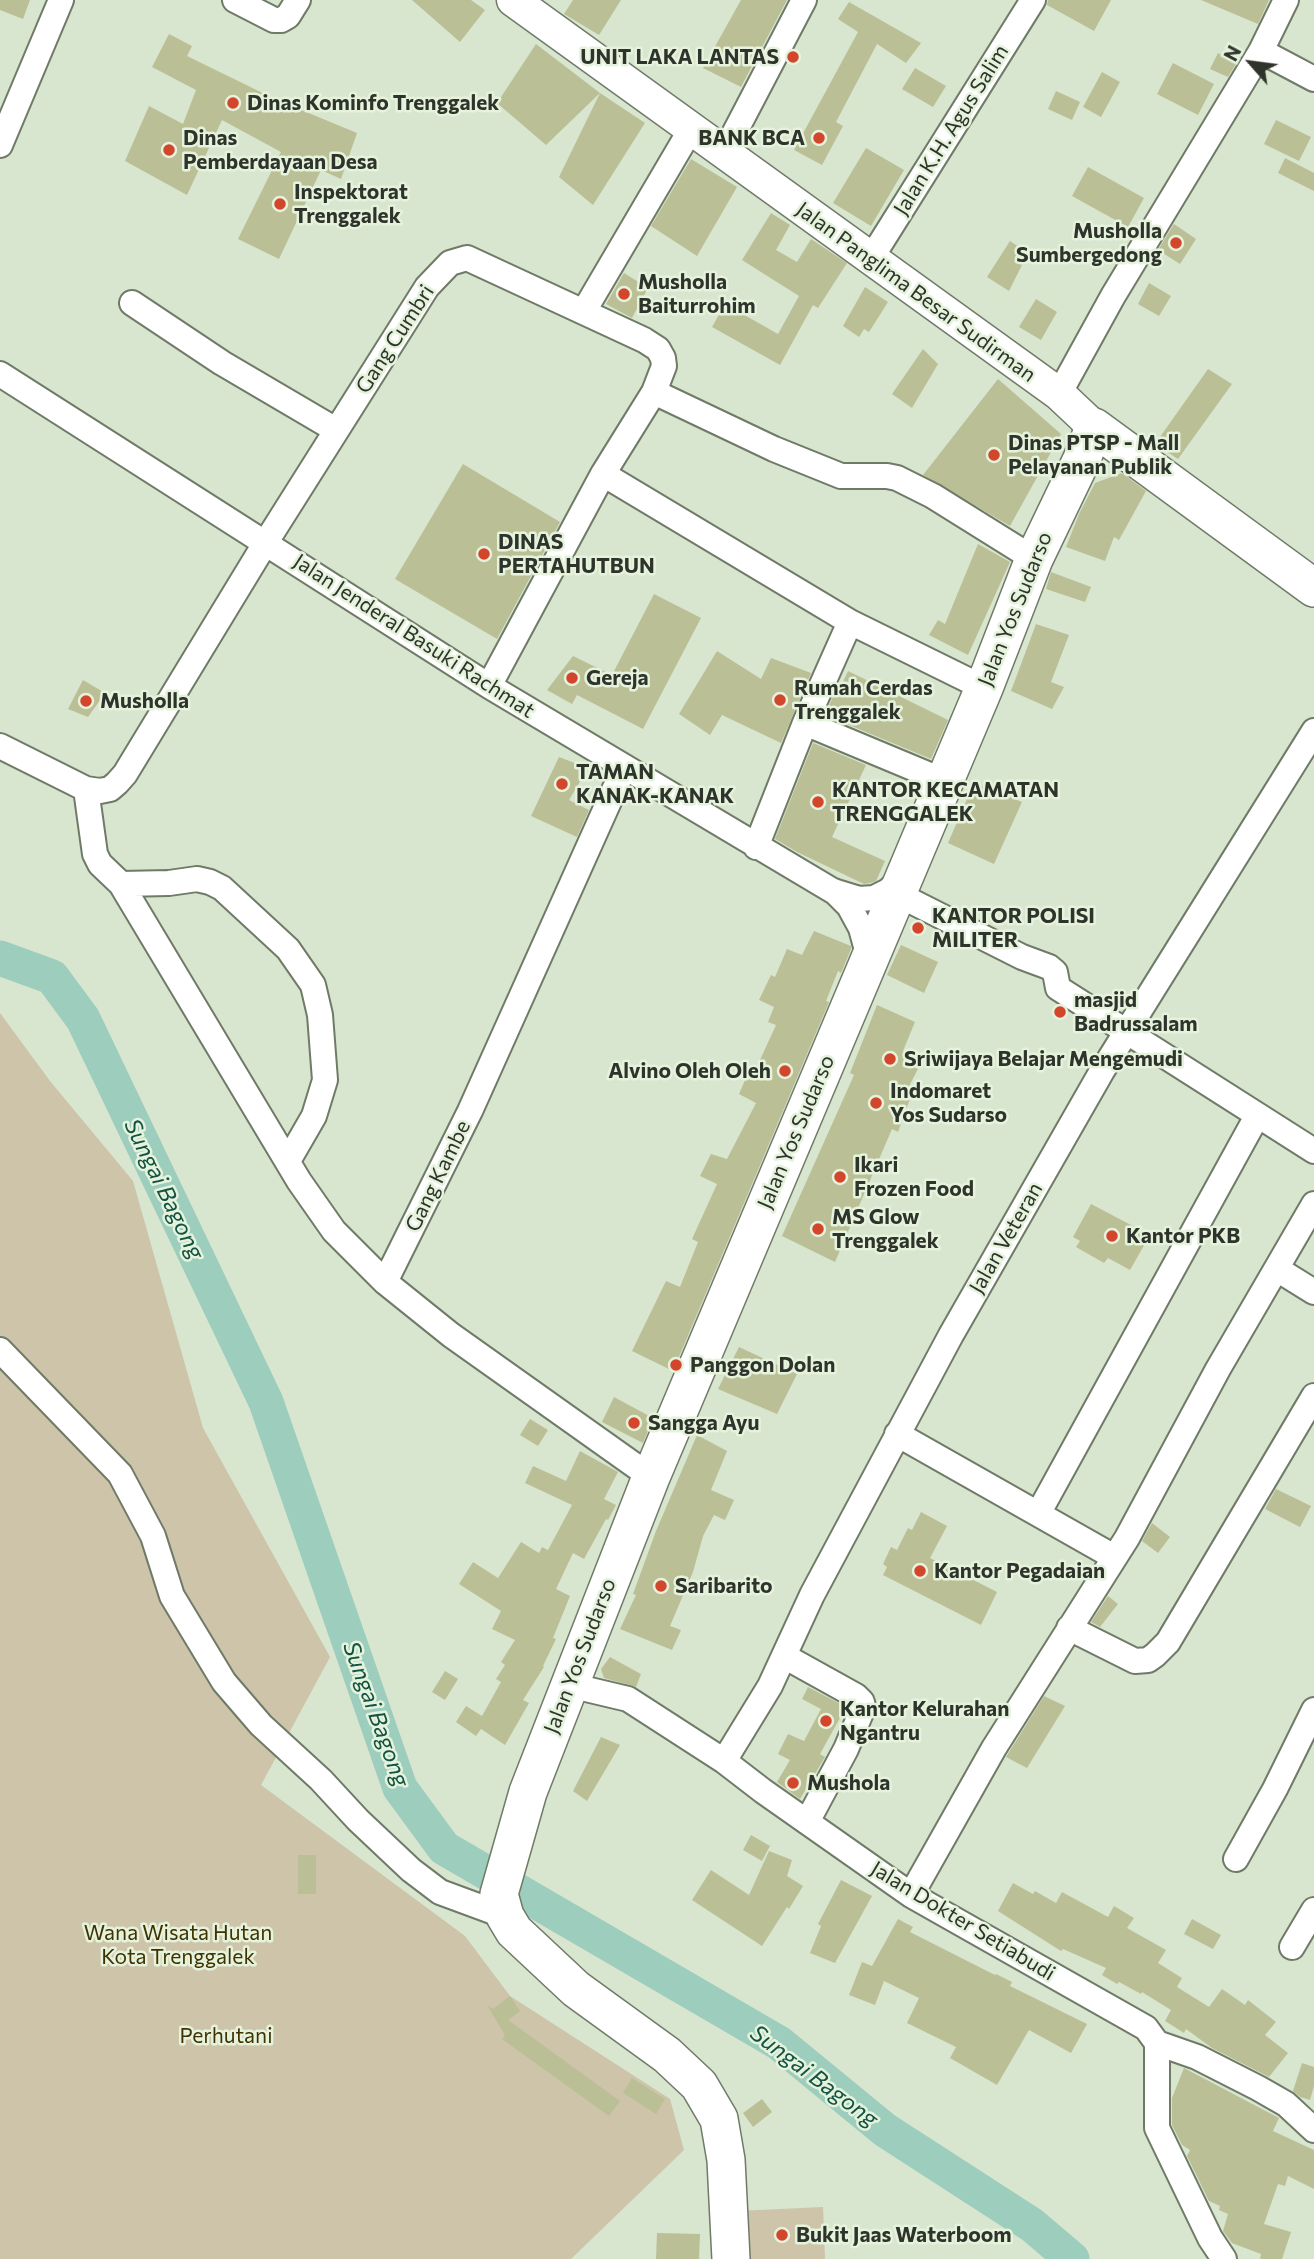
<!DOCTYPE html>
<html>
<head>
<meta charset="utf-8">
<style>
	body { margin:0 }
	#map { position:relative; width:1314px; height:2259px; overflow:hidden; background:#d8e5cf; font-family:Commissioner,sans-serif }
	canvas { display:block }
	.north { position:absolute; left:1216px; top:28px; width:70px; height:70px; -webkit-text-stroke:5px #e5f2dc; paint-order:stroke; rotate:298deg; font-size:19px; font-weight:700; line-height:28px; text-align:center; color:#2e342b }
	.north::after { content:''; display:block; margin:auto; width:24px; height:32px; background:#2e342b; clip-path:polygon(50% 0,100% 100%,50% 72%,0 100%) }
</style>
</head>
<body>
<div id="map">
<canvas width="1314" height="2259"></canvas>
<div class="north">N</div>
</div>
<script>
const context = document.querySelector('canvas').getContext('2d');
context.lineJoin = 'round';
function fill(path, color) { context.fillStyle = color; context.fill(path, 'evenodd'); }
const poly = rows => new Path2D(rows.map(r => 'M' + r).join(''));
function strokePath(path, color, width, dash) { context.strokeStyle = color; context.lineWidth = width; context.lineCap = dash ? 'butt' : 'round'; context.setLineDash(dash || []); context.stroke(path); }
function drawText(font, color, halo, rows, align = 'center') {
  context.font = font + ' Commissioner,sans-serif'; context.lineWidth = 5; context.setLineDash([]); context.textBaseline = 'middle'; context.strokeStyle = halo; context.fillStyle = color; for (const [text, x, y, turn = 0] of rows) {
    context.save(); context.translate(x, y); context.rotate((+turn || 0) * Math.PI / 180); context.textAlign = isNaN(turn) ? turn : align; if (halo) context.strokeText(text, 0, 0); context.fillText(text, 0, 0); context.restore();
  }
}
fill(poly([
	[0,1013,50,1081,133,1181,203,1428,330,1657,261,1785,465,1936,510,1996,670,2099,684,2150,571,2259,0,2259],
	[823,2207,825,2259,740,2259,738,2211]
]), '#cdc4a9');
strokePath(poly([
	[0,958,52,977,83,1019,266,1402,400,1788,444,1848,779,2043,885,2130,1032,2225,1072,2259]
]), '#9ccdbd', 35);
fill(poly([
	[0,0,30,0,23,19,0,10],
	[412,0,471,0,485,10,460,42],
	[573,0,621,0,599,35,564,14],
	[741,0,787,0,741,87,703,68],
	[1048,0,1111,0,1094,31,1047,5],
	[1201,0,1269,0,1258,24],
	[849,2,921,43,906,63,877,44,836,122,843,126,822,165,794,150,858,32,838,19],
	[169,34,192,46,187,56,277,100,357,133,341,179,321,170,279,259,238,239,281,152,222,120,187,195,125,161,149,106,183,124,196,90,152,67],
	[536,44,600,93,546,145,497,103],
	[1218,53,1237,62,1228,77,1210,69],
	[1173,63,1214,84,1198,115,1157,94],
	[915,68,946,86,933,107,902,89],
	[1102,72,1120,82,1101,117,1083,107],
	[1056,91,1080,102,1072,120,1048,109],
	[600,93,645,123,593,205,559,177],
	[1276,120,1311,137,1299,161,1264,144],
	[866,148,904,170,871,226,833,203],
	[1285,158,1314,173,1314,191,1278,173],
	[691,159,737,187,697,256,651,226],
	[1088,167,1144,198,1128,227,1072,196],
	[771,213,790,225,776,250,797,262,811,239,847,263,818,308,813,305,780,365,712,327,725,304,778,334,799,296,742,260],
	[1174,224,1196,239,1180,264,1158,250],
	[1010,241,1028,253,1009,291,987,277],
	[624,273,648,288,632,318,606,304],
	[1149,283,1171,296,1159,316,1138,304],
	[865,287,888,302,869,332,864,329,859,337,843,326],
	[1036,299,1057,312,1041,340,1019,327],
	[923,349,938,364,912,408,892,394],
	[1208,369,1232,384,1178,459,1155,444],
	[998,379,1061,434,1010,526,923,475],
	[463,464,560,522,497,639,395,579],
	[1122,473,1146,491,1119,540,1114,537,1105,561,1066,547,1079,514,1095,483],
	[978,544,1010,562,968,655,929,635,938,620,945,624],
	[1051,572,1091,587,1085,602,1046,589],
	[654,594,701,618,643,729,577,695,572,704,547,690,573,656,612,675],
	[1036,624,1069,635,1051,682,1064,687,1052,709,1011,691],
	[717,651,761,679,771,658,811,673,781,743,722,715,710,735,679,714],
	[848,671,948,720,931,759,825,715,839,683,842,684],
	[83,680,105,693,88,717,68,709],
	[813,743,866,765,832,837,885,861,876,881,870,883,864,884,797,852,775,839],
	[559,757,588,768,569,800,589,810,577,837,531,816],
	[974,783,1022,802,994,864,948,843],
	[814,931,851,946,851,949,841,973,838,971,826,1001,829,1002,673,1371,632,1351,666,1281,680,1287,698,1242,692,1239,717,1184,700,1176,711,1154,727,1159,756,1103,739,1094,749,1071,754,1073,776,1025,768,1022,774,1007,759,1000,771,975,775,977,787,949,802,955],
	[901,945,938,962,924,993,887,975],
	[877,1005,915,1022,903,1051,921,1063,904,1096,910,1099,898,1132,892,1129,835,1262,782,1236,854,1075,850,1073],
	[1091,1204,1150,1235,1130,1270,1108,1258,1104,1263,1076,1247,1080,1241,1073,1237],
	[739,1347,797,1374,777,1414,718,1389],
	[614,1397,653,1418,643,1443,602,1422],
	[530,1419,548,1430,538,1446,520,1435],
	[697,1435,727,1451,711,1490,734,1500,725,1520,714,1515,703,1536,693,1572,670,1626,681,1630,672,1650,620,1629,636,1595,633,1594,656,1531],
	[580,1451,618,1472,604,1499,616,1505,608,1520,606,1519,584,1559,573,1553,556,1589,570,1596,553,1638,556,1639,543,1666,544,1667,523,1700,529,1703,505,1745,481,1729,476,1736,456,1722,466,1706,482,1716,501,1682,496,1679,505,1665,501,1662,515,1640,492,1629,501,1611,459,1584,473,1562,498,1578,521,1542,539,1553,542,1547,548,1550,572,1505,525,1483,533,1466,566,1481],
	[1276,1489,1311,1506,1300,1527,1265,1509],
	[921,1512,947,1526,930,1558,997,1592,981,1625,883,1575,887,1567,883,1564,891,1547,897,1550,908,1528,912,1530],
	[1152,1523,1170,1537,1158,1553,1142,1541],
	[1108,1596,1118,1604,1100,1627,1091,1622],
	[610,1657,641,1674,636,1687,604,1678,601,1669],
	[445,1671,458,1679,445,1700,432,1692],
	[808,1687,846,1707,820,1754,825,1757,800,1799,777,1782,790,1760,778,1754,788,1734,804,1741,821,1709,802,1699],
	[1044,1696,1065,1706,1027,1768,1006,1757],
	[601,1737,620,1745,587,1801,573,1791],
	[751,1835,770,1846,762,1861,743,1850],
	[769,1851,792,1860,787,1876,803,1886,789,1909,787,1907,762,1946,692,1900,711,1870,749,1895],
	[298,1855,316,1855,316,1894,298,1894],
	[841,1880,872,1896,835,1963,810,1953,821,1926,818,1924],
	[1013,1883,1033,1894,1035,1891,1056,1903,1062,1892,1108,1917,1114,1906,1134,1918,1127,1928,1166,1950,1158,1963,1182,1978,1177,1987,1209,2007,1222,1989,1245,2005,1248,2000,1276,2022,1265,2035,1288,2053,1269,2077,1212,2048,1186,2029,1184,2033,1165,2021,1171,2010,1142,1992,1141,1994,1119,1982,1117,1984,1102,1975,1106,1968,1063,1949,1061,1951,998,1911],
	[898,1919,913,1927,910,1932,995,1975,996,1974,1012,1982,1010,1986,1087,2024,1071,2053,1029,2030,997,2085,950,2058,956,2047,907,2023,919,1998,884,1981,875,2005,849,1995,862,1962,872,1966],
	[1192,1919,1221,1935,1213,1949,1184,1934],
	[510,1996,520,2011,508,2020,620,2101,609,2116,502,2039,505,2035,487,2005,493,2009],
	[1302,2063,1314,2067,1314,2086,1310,2100,1300,2097,1293,2091],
	[1184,2068,1279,2118,1273,2131,1314,2150,1314,2189,1288,2176,1285,2186,1278,2184,1264,2224,1291,2232,1282,2259,1260,2259,1261,2254,1232,2243,1223,2231,1228,2214,1219,2210,1220,2206,1209,2201,1187,2156,1190,2150,1182,2145,1172,2125,1172,2098],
	[632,2078,665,2099,656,2114,623,2093],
	[762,2099,772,2112,753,2127,743,2113],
	[657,2233,700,2234,699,2259,656,2259]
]), '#bbbf96');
const minor = poly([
	[235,0,274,20,281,20,288,16,298,0],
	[1261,51,1286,0],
	[0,145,61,0],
	[724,153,804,0],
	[870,260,1033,0],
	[132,303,222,363,336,430],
	[584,311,691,129],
	[0,374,489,686,833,891,859,899,874,898,888,891,901,879],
	[654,392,774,449,841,476,887,476,897,478,933,496,1034,559],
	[1059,394,1113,296,1261,51,1314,79],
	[603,474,850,622,984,688],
	[805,723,944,781],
	[0,746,86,789,100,791,110,789,117,783,125,774,266,542,427,287,450,263,467,258,644,340,658,349,663,358,664,366,654,392,603,474,489,686],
	[86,789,95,854,100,864,121,884],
	[756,847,805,723,850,622],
	[834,891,849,906,861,928,867,950,865,963],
	[897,894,1022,957,1049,967,1055,972,1058,988,1314,1151],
	[288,1161,314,1116,325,1080,320,1015,313,985,288,949,222,888,210,882,197,879,169,883,121,884,299,1181,334,1231,385,1282,451,1335,651,1477],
	[1277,1269,1314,1292],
	[385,1282,470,1111,624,768],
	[0,1350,120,1474,153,1536,172,1596,224,1682,261,1725,321,1780,358,1820,411,1870,440,1892,505,1916],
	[897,1434,1114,1557],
	[1038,1514,1257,1116],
	[1069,1628,1135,1661,1148,1660,1155,1655,1168,1642,1314,1396],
	[784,1656,856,1696,862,1702,863,1708,846,1749,807,1822],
	[569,1685,628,1699,724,1761,763,1791,911,1895,1146,2028,1157,2043,1157,2128,1210,2238,1224,2259],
	[724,1761,770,1686,812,1595,951,1335,1102,1071,1314,731],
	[1236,1859,1275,1789,1314,1710],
	[911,1895,994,1748,1127,1538,1218,1369,1314,1204],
	[1292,1947,1314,1910],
	[1157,2043,1197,2057,1258,2088,1286,2104,1314,2130]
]);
const major = poly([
	[513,0,1059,394,1094,427]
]);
const highway = poly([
	[731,2259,726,2160,719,2119,699,2085,667,2055,576,1989,514,1931,505,1916,499,1894,528,1792,651,1477,906,873,984,688,1034,559,1082,459,1094,427,1314,588]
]);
strokePath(minor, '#6f7a67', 28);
strokePath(major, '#6f7a67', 35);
strokePath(highway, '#6f7a67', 40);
strokePath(minor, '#fff', 24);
strokePath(major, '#fff', 32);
strokePath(highway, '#fff', 37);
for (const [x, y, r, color] of [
	[793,57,7,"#d2472b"],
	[233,103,7,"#d2472b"],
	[819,138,7,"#d2472b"],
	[169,150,7,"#d2472b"],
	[280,204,7,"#d2472b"],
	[1176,243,7,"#d2472b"],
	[624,294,7,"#d2472b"],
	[994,455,7,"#d2472b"],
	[484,554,7,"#d2472b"],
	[572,678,7,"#d2472b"],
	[780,700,7,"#d2472b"],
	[86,701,7,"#d2472b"],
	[562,784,7,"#d2472b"],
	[818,802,7,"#d2472b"],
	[918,928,7,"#d2472b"],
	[1060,1012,7,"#d2472b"],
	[890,1059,7,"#d2472b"],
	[785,1071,7,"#d2472b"],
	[876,1103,7,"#d2472b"],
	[840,1177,7,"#d2472b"],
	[818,1229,7,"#d2472b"],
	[1112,1236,7,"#d2472b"],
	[676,1365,7,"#d2472b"],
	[634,1423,7,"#d2472b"],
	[920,1571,7,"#d2472b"],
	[661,1586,7,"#d2472b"],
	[826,1721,7,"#d2472b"],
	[793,1783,7,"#d2472b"],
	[782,2235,7,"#d2472b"]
]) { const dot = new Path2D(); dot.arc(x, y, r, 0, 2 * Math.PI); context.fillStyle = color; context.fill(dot); strokePath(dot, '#e5f2dc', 2.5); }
drawText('bold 21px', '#2e342b', '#e5f2dc', [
	["UNIT LAKA LANTAS",779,57,"right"],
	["Dinas Kominfo Trenggalek",247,103],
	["Dinas",183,138],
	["Pemberdayaan Desa",183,162],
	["BANK BCA",805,138,"right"],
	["Inspektorat",294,192],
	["Trenggalek",294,216],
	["Musholla",1162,231,"right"],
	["Sumbergedong",1162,255,"right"],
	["Musholla",638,282],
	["Baiturrohim",638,306],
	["Dinas PTSP - Mall",1008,443],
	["Pelayanan Publik",1008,467],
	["DINAS",498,542],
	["PERTAHUTBUN",498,566],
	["Gereja",586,678],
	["Rumah Cerdas",794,688],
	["Trenggalek",794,712],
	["Musholla",100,701],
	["TAMAN",576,772],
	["KANAK-KANAK",576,796],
	["KANTOR KECAMATAN",832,790],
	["TRENGGALEK",832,814],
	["KANTOR POLISI",932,916],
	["MILITER",932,940],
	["masjid",1074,1000],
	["Badrussalam",1074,1024],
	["Sriwijaya Belajar Mengemudi",904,1059],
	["Alvino Oleh Oleh",771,1071,"right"],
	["Indomaret",890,1091],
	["Yos Sudarso",890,1115],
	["Ikari",854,1165],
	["Frozen Food",854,1189],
	["MS Glow",832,1217],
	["Trenggalek",832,1241],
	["Kantor PKB",1126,1236],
	["Panggon Dolan",690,1365],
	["Sangga Ayu",648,1423],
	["Kantor Pegadaian",934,1571],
	["Saribarito",675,1586],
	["Kantor Kelurahan",840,1709],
	["Ngantru",840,1733],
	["Mushola",807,1783],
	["Bukit Jaas Waterboom",796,2235]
], 'left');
drawText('21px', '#2e342b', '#e5f2dc', [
	["Jalan K.H. Agus Salim",951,130,-58],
	["Jalan Panglima Besar Sudirman",916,292,36],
	["Gang Cumbri",395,339,-57],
	["Jalan Yos Sudarso",1015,609,-68],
	["Jalan Jenderal Basuki Rachmat",414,636,33],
	["Jalan Yos Sudarso",796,1132,-67],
	["Gang Kambe",438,1176,-64],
	["Jalan Veteran",1006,1238,-60],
	["Jalan Yos Sudarso",580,1656,-69],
	["Jalan Dokter Setiabudi",963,1921,31]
]);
drawText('21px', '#403200', '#e5f2dc', [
	["Wana Wisata Hutan",178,1933],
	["Kota Trenggalek",178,1957],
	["Perhutani",226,2036]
]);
drawText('italic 23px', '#135343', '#e5f2dc', [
	["Sungai Bagong",164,1189,64],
	["Sungai Bagong",376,1714,70],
	["Sungai Bagong",814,2076,37]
]);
</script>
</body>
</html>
